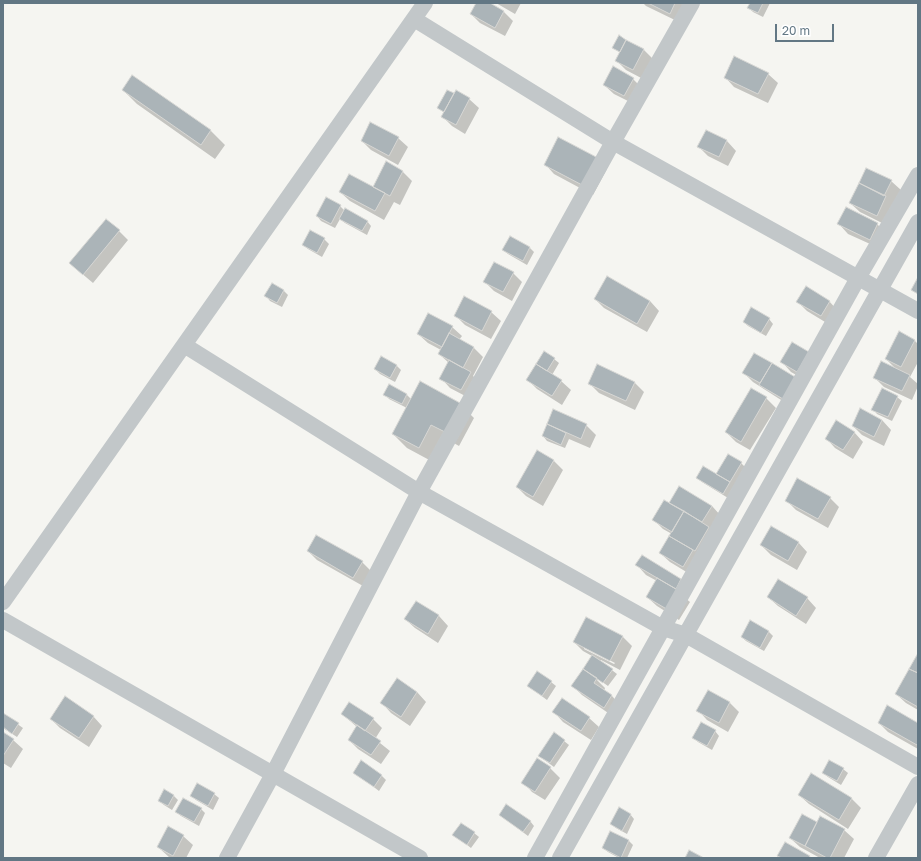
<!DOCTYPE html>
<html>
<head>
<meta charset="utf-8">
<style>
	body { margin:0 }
	#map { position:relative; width:921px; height:861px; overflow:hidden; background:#f5f5f1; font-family:"Golos Text",sans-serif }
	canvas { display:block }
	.frame { position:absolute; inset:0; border:4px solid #627784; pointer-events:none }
	.scale { position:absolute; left:775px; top:24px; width:59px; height:18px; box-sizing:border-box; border:2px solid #627784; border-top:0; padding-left:5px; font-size:12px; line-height:14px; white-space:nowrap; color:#627784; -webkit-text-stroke:3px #fff; paint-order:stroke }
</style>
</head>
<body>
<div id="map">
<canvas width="921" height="861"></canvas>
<div class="frame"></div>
<div class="scale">20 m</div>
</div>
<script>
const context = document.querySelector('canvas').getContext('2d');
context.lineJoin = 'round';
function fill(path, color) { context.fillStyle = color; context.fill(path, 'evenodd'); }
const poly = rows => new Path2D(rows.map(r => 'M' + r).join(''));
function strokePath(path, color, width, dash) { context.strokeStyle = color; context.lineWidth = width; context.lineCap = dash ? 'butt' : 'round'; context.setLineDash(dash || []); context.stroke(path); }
fill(poly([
	[477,3,488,3,504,12,513,21,505,36,480,23,471,14],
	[496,3,521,3,515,14],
	[643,3,685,3,679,22,646,6],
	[751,3,770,3,763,17,753,12,749,8],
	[619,37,644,50,653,59,643,79,626,70,616,60,620,53,614,48],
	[768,74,778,83,768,103,734,87,725,77],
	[133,76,211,131,225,145,215,159,137,104,123,90],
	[633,79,642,88,634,104,614,94,604,85],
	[453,94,469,99,479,108,465,134,452,126,443,117,445,113,438,108],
	[706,131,727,141,736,151,728,166,708,156,699,147],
	[398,138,408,147,398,165,371,150,362,141],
	[386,163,403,172,412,181,400,205,394,202,384,220,350,201,340,192,373,188],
	[545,164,607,169,593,195,554,174],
	[891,181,901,190,886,225,860,212,850,203],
	[340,206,345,211,367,221,371,226,367,235,345,223,340,219,335,228,321,221,317,216],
	[839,224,877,224,886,233,879,248,848,234],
	[119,231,128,240,93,283,80,272],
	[510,237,530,248,534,252,527,265,508,254,503,250],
	[324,239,329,244,322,257,308,249,303,245],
	[513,273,522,282,512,301,494,291,485,282],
	[607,277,650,301,659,311,647,332,604,308,595,299],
	[272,285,284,291,288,295,282,307,270,301,266,296],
	[829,301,838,311,830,325,807,311,798,302],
	[491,312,501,321,491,339,465,325,455,315],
	[769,319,773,324,766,336,748,326,744,322],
	[452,327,462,336,459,340,474,348,483,357,473,376,480,382,471,399,450,388,441,378,449,363,439,354,441,350,428,343,418,334],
	[900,333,915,341,918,344,918,362,910,377,918,384,918,386,912,400,884,387,874,377,897,370,886,359],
	[793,344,807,381,791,372,782,362],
	[754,354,795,378,792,407,753,382,744,373],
	[554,359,559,363,552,375,561,381,571,390,562,405,537,389,528,380],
	[396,365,401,370,395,382,380,374,375,369],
	[589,383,635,383,644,392,635,410,599,393],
	[389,385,407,395,411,399,460,404,474,418,459,446,445,438,433,462,407,448,393,434,407,408,389,399,385,394],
	[897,397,902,401,892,421,877,414,873,409],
	[766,398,776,408,750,450,736,442,726,432],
	[554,411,586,425,596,435,590,448,569,439,565,448,547,441,543,436],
	[882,420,891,430,884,446,862,435,853,426],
	[854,432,863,442,853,459,835,448,826,438],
	[554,461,563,470,543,506,526,496,517,487],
	[741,463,745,467,728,498,702,482,698,478,716,475],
	[679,487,712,506,721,516,693,576,670,562,660,553,672,534,663,529,654,520,669,504],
	[830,498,839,507,828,528,796,510,787,501],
	[798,542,807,552,797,570,771,555,761,545],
	[308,551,362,562,371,571,363,586,317,560],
	[642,557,681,579,690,589,685,598,690,602,679,620,657,606,647,597,657,581,646,575,637,565],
	[768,597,807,598,816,608,806,624,778,606],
	[416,602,439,616,448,626,438,643,415,628,405,619],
	[586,618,623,637,632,646,620,670,601,660,600,661,617,674,608,686,598,679,597,680,605,688,604,691,612,696,621,706,614,717,582,695,573,686,592,656,583,651,574,642],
	[584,647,615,663,614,664,584,649],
	[750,622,769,632,773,636,764,651,746,641,742,637],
	[918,655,918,710,906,703,896,694],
	[551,682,556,686,547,700,528,686],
	[417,692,426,702,410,726,391,713,382,703],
	[562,699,589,718,599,727,591,740,563,722,554,712],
	[730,703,739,712,728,732,707,720,698,710],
	[3,714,23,728,17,737,3,728],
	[342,714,373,719,382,728,375,739,390,751,381,764,358,749,349,740,357,727],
	[93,716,102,726,89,747,60,728,51,719],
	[879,723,918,724,918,749,888,732],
	[715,731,719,736,712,750,698,742,694,738],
	[3,733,13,740,23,749,11,768,3,763],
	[564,741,569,745,554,767,539,756],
	[538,760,550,768,560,778,545,800,532,792,523,782],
	[361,762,382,776,386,780,379,791,354,772],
	[843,769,848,773,841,785,828,777,823,773],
	[812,774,852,799,861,808,848,829,809,804,799,795],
	[214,794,219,798,213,810,196,800,191,796],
	[173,795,178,800,172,810,164,805,159,801],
	[201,809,205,813,199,826,181,816,176,812],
	[630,814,634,819,627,834,616,828,611,824],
	[500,815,530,821,534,826,528,836],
	[818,823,844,830,854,839,844,858,820,858,800,847,790,838],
	[611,832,629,841,633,845,627,858,619,858,608,852,603,848],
	[474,833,479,837,471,848,454,835],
	[183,836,193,845,186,858,170,858,158,847]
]), '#0003');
const building = poly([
	[476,3,490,3,504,11,495,28,470,14,476,3],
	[648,3,675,3,670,14,648,3],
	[750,3,763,3,758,13,747,8,750,3],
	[619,35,626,40,620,52,612,48,619,35],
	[626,40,644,49,633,70,615,61,626,40],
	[734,56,769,73,758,94,724,78,734,56],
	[613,66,634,78,624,96,603,85,613,66],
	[132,75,211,130,201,145,122,90,132,75],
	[447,90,454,93,444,112,437,108,447,90],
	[456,90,470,98,456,125,441,117,456,90],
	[370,122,399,137,389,156,361,141,370,122],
	[706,130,727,140,719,157,697,147,706,130],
	[558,137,598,158,584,186,544,165,558,137],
	[386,161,403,171,390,196,373,187,386,161],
	[866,168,892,180,884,196,859,183,866,168],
	[349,174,385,193,375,211,339,192,349,174],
	[859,183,886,196,877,216,849,203,859,183],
	[326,197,341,205,331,224,316,216,326,197],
	[846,207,878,223,870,240,837,224,846,207],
	[345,208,368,221,362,231,339,219,345,208],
	[106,219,120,230,83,275,69,263,106,219],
	[310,230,325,238,317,253,302,245,310,230],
	[510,236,530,247,523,261,502,250,510,236],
	[494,262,514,272,503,292,483,282,494,262],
	[607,276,650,301,637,324,594,299,607,276],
	[918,277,918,294,911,290,918,277],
	[272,283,284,290,277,303,264,296,272,283],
	[806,286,830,301,821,316,796,302,806,286],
	[464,296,492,311,482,331,454,316,464,296],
	[751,307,770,318,761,333,743,322,751,307],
	[428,313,453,326,442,347,417,334,428,313],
	[899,331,915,340,901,367,885,359,899,331],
	[449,333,474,347,463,368,438,354,449,333],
	[792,342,809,352,797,372,780,362,792,342],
	[544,351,555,358,547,371,536,364,544,351],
	[754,353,772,363,760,383,742,373,754,353],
	[381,356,397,365,390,378,374,369,381,356],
	[449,360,471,372,461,390,439,379,449,360],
	[881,361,910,375,902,391,873,378,881,361],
	[772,363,795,377,783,399,759,385,772,363],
	[536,364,562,380,552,396,526,380,536,364],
	[597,364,635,382,626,401,588,384,597,364],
	[420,381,460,403,445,432,431,425,419,448,392,434,420,381],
	[389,384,407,394,402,404,383,395,389,384],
	[751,388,767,397,741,442,725,432,751,388],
	[882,388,898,396,888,417,871,410,882,388],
	[860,408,882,420,874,437,852,426,860,408],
	[553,409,587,424,581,439,547,424,553,409],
	[836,420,855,432,843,450,825,439,836,420],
	[547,424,566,433,561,445,542,436,547,424],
	[537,450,554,460,533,497,516,487,537,450],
	[728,454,742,462,730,482,716,474,728,454],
	[703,466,730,482,723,494,696,478,703,466],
	[797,478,831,497,818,519,785,501,797,478],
	[679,486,712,506,702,522,669,503,679,486],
	[664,500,684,511,672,532,652,520,664,500],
	[684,511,709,527,695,551,669,536,684,511],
	[771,526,799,542,788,561,760,545,771,526],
	[316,535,363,561,353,578,307,551,316,535],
	[669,536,693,550,683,567,659,553,669,536],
	[642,555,681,579,676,589,635,565,642,555],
	[657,578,681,592,670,611,646,597,657,578],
	[778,579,808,597,796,616,767,597,778,579],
	[416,601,439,615,428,634,404,619,416,601],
	[586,617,623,636,610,661,573,642,586,617],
	[750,620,769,631,760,648,741,637,750,620],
	[918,653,918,673,909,669,918,653],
	[592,655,613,669,603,683,583,669,592,655],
	[583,669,597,678,594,683,612,695,604,708,571,686,583,669],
	[909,669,918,673,918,707,895,694,909,669],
	[537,671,552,681,542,696,527,686,537,671],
	[397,678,417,692,401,717,380,703,397,678],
	[708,690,730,702,719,723,696,711,708,690],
	[65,696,94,716,79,738,50,719,65,696],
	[562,698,590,717,581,731,552,712,562,698],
	[349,702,374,718,365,731,341,714,349,702],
	[887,705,918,723,918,742,917,745,878,723,887,705],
	[3,713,19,723,12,734,3,727,3,713],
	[701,722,716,730,707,746,692,738,701,722],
	[357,725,381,741,371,755,348,740,357,725],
	[3,732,14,739,3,756,3,732],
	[554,732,565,740,550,763,538,756,554,732],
	[537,758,551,767,535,792,521,783,537,758],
	[361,760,382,775,374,787,353,773,361,760],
	[829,760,844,768,837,781,822,773,829,760],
	[811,773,852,798,839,820,798,795,811,773],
	[197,783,215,793,208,806,190,796,197,783],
	[164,789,174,795,168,806,158,801,164,789],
	[183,798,202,808,194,822,175,812,183,798],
	[506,804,531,821,523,832,499,815,506,804],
	[619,807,631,814,622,831,610,824,619,807],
	[802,814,817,822,805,846,789,838,802,814],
	[820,816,845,829,830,858,827,858,805,846,820,816],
	[461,823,475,832,467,845,452,835,461,823],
	[168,826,184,835,173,856,157,847,168,826],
	[610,831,629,840,621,858,602,848,610,831],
	[785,842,810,856,809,858,782,858,777,856,785,842],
	[689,850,704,858,685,858,689,850]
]);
fill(building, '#abb4b8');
strokePath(building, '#d6d6d3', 1);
strokePath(poly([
	[414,19,613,142,918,311],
	[184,345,419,492,663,628,686,635,918,767],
	[3,602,425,3],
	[3,620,420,858],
	[227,858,273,774,419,492,613,142,692,3],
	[535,858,858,278,918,175],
	[560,858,918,222],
	[876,858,918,784]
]), '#c2c7c9', 16);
</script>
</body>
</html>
